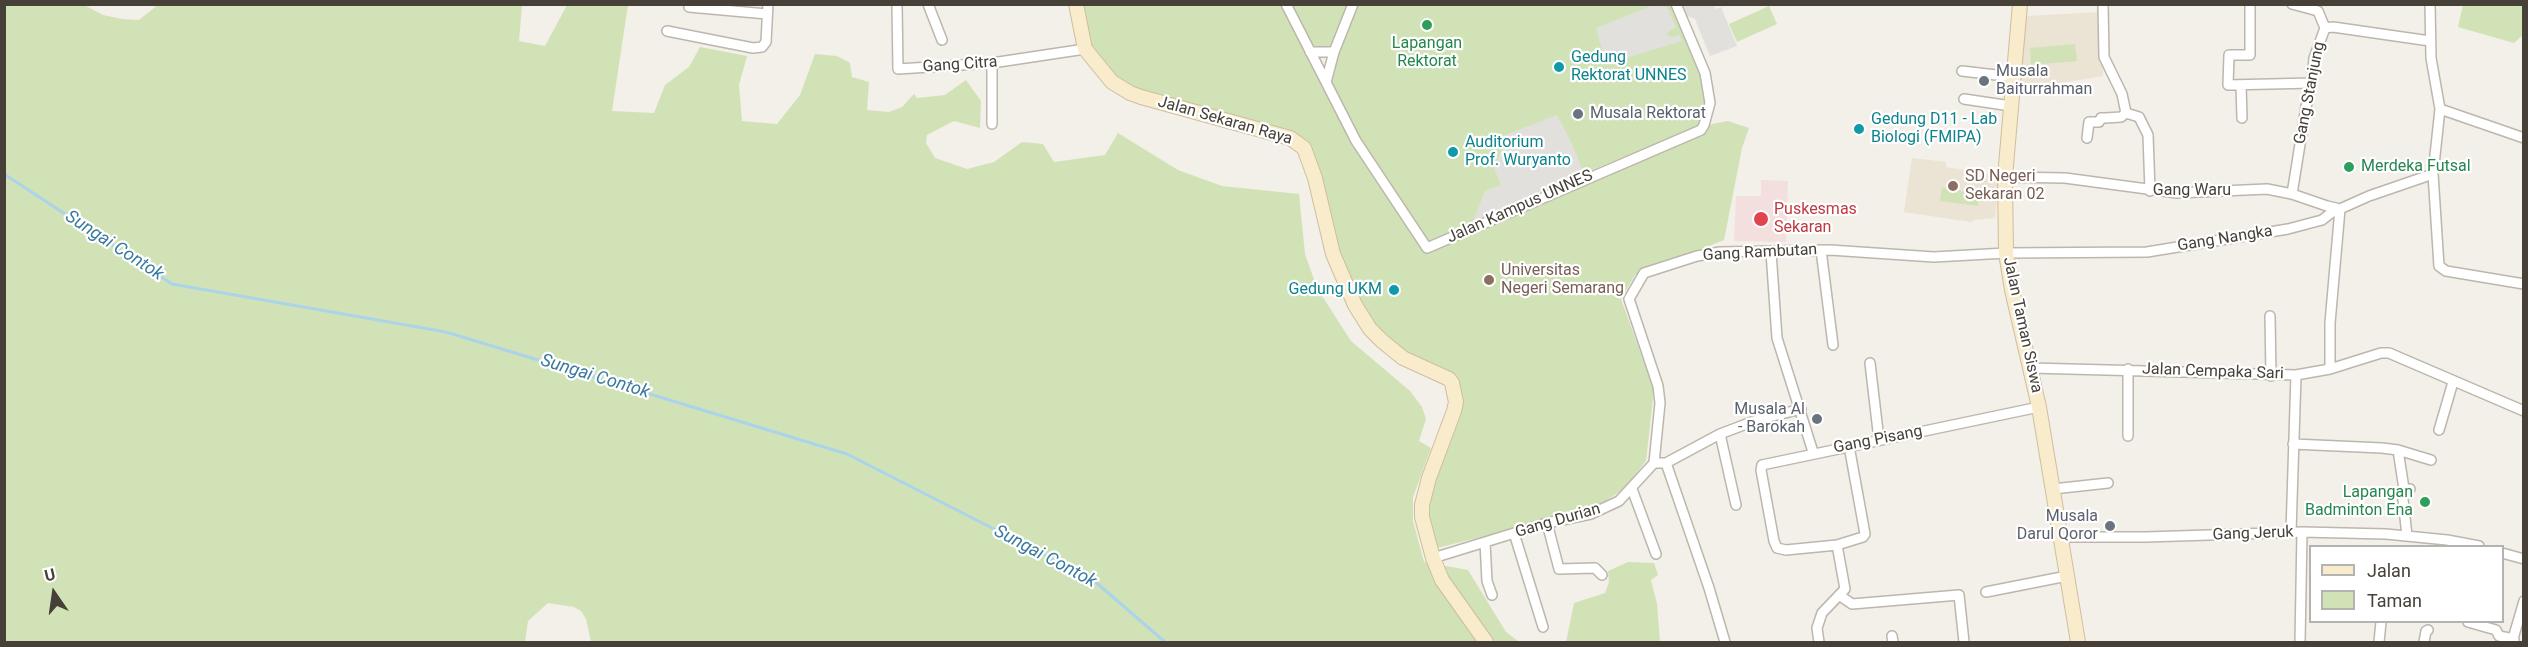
<!DOCTYPE html>
<html>
<head>
<meta charset="utf-8">
<style>
	body { margin:0 }
	#map { position:relative; width:2528px; height:647px; overflow:hidden; background:#f3efe9; font-family:Roboto,sans-serif }
	canvas { display:block }
	.frame { position:absolute; inset:0; border:6px solid #464038; pointer-events:none }
	.legend { position:absolute; left:2309px; top:545px; width:195px; height:78px; box-sizing:border-box; background:#fff; border:2px solid #b5b3af; margin:0; padding:8px 10px; list-style:none; font-size:18px; color:#464038 }
	.legend li { display:flex; align-items:center; gap:12px; height:30px }
	.legend b { width:30px; border:2px solid #b5b3af }
	.north { position:absolute; left:24px; top:563px; width:60px; height:60px; -webkit-text-stroke:4px #fff; paint-order:stroke; rotate:347deg; font-size:16px; font-weight:700; line-height:24px; text-align:center; color:#464038 }
	.north::after { content:''; display:block; margin:auto; width:21px; height:27px; background:#464038; clip-path:polygon(50% 0,100% 100%,50% 72%,0 100%) }
</style>
</head>
<body>
<div id="map">
<canvas width="2528" height="647"></canvas>
<div class="frame"></div>
<ul class="legend">
<li><b style="height:8px;background:#f9eccc"></b>Jalan</li>
<li><b style="height:16px;background:#d1e3b6"></b>Taman</li>
</ul>
<div class="north">U</div>
</div>
<script>
const context = document.querySelector('canvas').getContext('2d');
context.lineJoin = 'round';
function fill(path, color) { context.fillStyle = color; context.fill(path, 'evenodd'); }
const poly = rows => new Path2D(rows.map(r => 'M' + r).join(''));
function strokePath(path, color, width, dash) { context.strokeStyle = color; context.lineWidth = width; context.lineCap = dash ? 'butt' : 'round'; context.setLineDash(dash || []); context.stroke(path); }
function drawText(font, color, halo, rows, align = 'center') {
  context.font = font + ' Roboto,sans-serif'; context.lineWidth = 4.5; context.setLineDash([]); context.textBaseline = 'middle'; context.strokeStyle = halo; context.fillStyle = color; for (const [text, x, y, turn = 0] of rows) {
    context.save(); context.translate(x, y); context.rotate((+turn || 0) * Math.PI / 180); context.textAlign = isNaN(turn) ? turn : align; if (halo) context.strokeText(text, 0, 0); context.fillText(text, 0, 0); context.restore();
  }
}
fill(poly([
	[2100,12,2103,76,2037,87,2021,88,2026,16],
	[1912,158,1946,162,1946,167,1999,176,1995,218,1974,220,1971,222,1904,212]
]), '#ebe3d4');
fill(poly([
	[1761,180,1788,181,1786,242,1734,241,1736,196,1761,196]
]), '#f2dfde');
fill(poly([
	[159,4,522,5,519,41,545,46,567,5,628,5,612,111,654,113,665,85,689,67,700,47,747,56,739,85,742,121,777,124,800,95,815,54,837,56,850,63,852,77,869,82,867,110,889,112,902,107,914,94,917,98,945,95,966,80,981,101,980,128,954,121,927,135,926,143,935,158,967,169,994,162,1022,142,1043,144,1054,162,1105,155,1118,133,1178,170,1222,186,1299,194,1305,254,1317,288,1351,341,1410,391,1422,407,1426,419,1419,441,1431,448,1413,497,1413,521,1424,562,1468,570,1506,632,1519,642,591,642,586,619,581,611,574,607,548,603,528,621,525,642,5,642,4,5,84,5,103,15,122,19,139,20],
	[1080,5,1283,5,1355,144,1426,251,1702,131,1712,124,1728,121,1749,128,1742,148,1724,240,1635,275,1621,299,1654,390,1646,461,1624,489,1593,509,1433,549,1424,506,1456,384,1410,357,1374,327,1348,285,1305,145,1132,89,1118,80,1089,48],
	[1288,5,1351,5,1332,50,1311,51],
	[1355,5,1674,5,1702,75,1707,102,1705,115,1699,126,1541,191,1427,243,1358,140,1328,82],
	[2463,5,2523,5,2523,35,2514,43,2458,27],
	[1769,6,1777,24,1737,42,1729,24],
	[2075,44,2077,61,2031,65,2030,48],
	[1942,188,1979,194,1978,206,1940,201],
	[1628,562,1654,563,1658,575,1651,580,1657,604,1660,642,1566,642,1574,603,1605,593,1609,582,1608,571]
]), '#d1e3b6');
fill(poly([
	[1656,4,1666,5,1676,28,1670,30,1666,35,1672,37,1679,35,1682,41,1606,64,1596,28],
	[1678,5,1713,5,1716,9,1721,7,1737,46,1710,56,1695,19,1688,16,1684,18],
	[1557,115,1571,142,1584,173,1555,185,1557,191,1544,197,1541,191,1473,221,1485,191,1501,185,1494,168,1505,142,1503,136]
]), '#e2e0dd');
strokePath(poly([
	[4,174,172,284,446,332,847,454,1092,579,1165,642]
]), '#abd4ea', 3);
const minor = poly([
	[897,4,898,69,992,63,1085,49],
	[928,4,942,40],
	[1286,4,1356,141,1427,248,1701,130,1704,125,1710,103,1705,73,1676,4],
	[2103,4,2104,57,2122,94,2126,113,2139,117,2148,135,2150,191],
	[2250,4,2250,55,2229,55,2228,85,2312,83],
	[2292,4,2318,11,2325,28],
	[2430,4,2431,58,2440,109,2433,174],
	[689,7,767,14],
	[667,31,753,48,762,47,766,42,768,4],
	[1310,52,1334,52],
	[1962,71,2013,77],
	[1326,82,1334,52,1353,4],
	[2241,85,2242,118],
	[1964,99,2011,106],
	[2440,109,2524,138],
	[992,124,992,63],
	[2087,138,2089,122,2099,122,2101,118,2105,118,2121,117,2126,113],
	[2005,177,2065,178,2177,193,2267,189,2292,194,2327,206,2340,209,2330,323,2330,369],
	[2292,194,2306,107,2312,83,2314,58,2325,28,2333,27,2430,41],
	[1821,250,1833,345],
	[1771,252,1777,338,1813,452],
	[2270,316,2271,376],
	[1870,363,1879,440],
	[2031,368,2296,375,2330,369,2381,353,2389,353,2524,411],
	[2439,430,2453,382],
	[1720,434,1736,505],
	[2128,436,2128,369],
	[2293,444,2382,448,2398,450,2431,460],
	[2398,450,2404,489],
	[1654,463,1660,403,1658,386,1629,299,1644,273,1697,256,1720,252,1830,250,1934,257,2006,253,2147,252,2288,229,2322,220,2331,213,2369,196,2433,174,2439,266,2446,271,2524,284],
	[1666,463,1709,588,1725,642],
	[1632,489,1656,554],
	[2053,489,2108,483],
	[1547,523,1559,569,1595,568,1602,575],
	[2291,532,2296,375],
	[1514,533,1543,627],
	[2407,536,2402,490,2410,489],
	[2061,537,2146,537,2302,532,2386,534,2447,540,2479,546],
	[1485,542,1487,581,1492,595],
	[1837,545,1786,550,1777,548,1774,541,1761,470,1762,465,2039,407],
	[2502,553,2524,559],
	[1433,558,1547,523,1591,514,1619,501,1654,463,1666,463,1720,434,1757,420,1801,409],
	[1986,592,2067,576],
	[1839,595,1852,604,1959,595,1964,642],
	[2468,622,2496,630,2499,636,2514,639],
	[1892,636,1893,642],
	[1819,642,1817,628,1822,613,1845,589,1837,545,1863,537,1865,534,1849,446],
	[2300,642,2302,532],
	[2379,642,2381,622],
	[2424,642,2426,631,2428,630],
	[2512,642,2524,601]
]);
const secondary = poly([
	[1076,4,1085,49,1112,82,1130,93,1141,97,1290,138,1304,148,1315,178,1333,254,1355,305,1370,329,1382,341,1403,358,1449,379,1452,383,1456,402,1454,411,1429,478,1422,505,1422,517,1433,558,1442,580,1486,642],
	[2020,4,2005,177,2006,253,2012,290,2039,407,2078,642]
]);
strokePath(minor, '#bdb6ac', 12);
strokePath(secondary, '#cebe9d', 16);
strokePath(minor, '#fff', 9);
strokePath(secondary, '#f9eccc', 14);
for (const [x, y, r, color] of [
	[1427,25,6,"#2e9e5b"],
	[1559,67,6,"#0f9aa8"],
	[1984,81,6,"#6b7280"],
	[1578,114,6,"#6b7280"],
	[1859,129,6,"#0f9aa8"],
	[1453,152,6,"#0f9aa8"],
	[2349,167,6,"#2e9e5b"],
	[1953,186,6,"#8d6e63"],
	[1761,219,8,"#e0444e"],
	[1489,280,6,"#8d6e63"],
	[1394,290,6,"#0f9aa8"],
	[1817,419,6,"#6b7280"],
	[2425,502,6,"#2e9e5b"],
	[2110,526,6,"#6b7280"]
]) { const dot = new Path2D(); dot.arc(x, y, r, 0, 2 * Math.PI); context.fillStyle = color; context.fill(dot); strokePath(dot, '#fff', 2); }
drawText('16px', '#27864d', '#fff', [
	["Lapangan",1427,44],
	["Rektorat",1427,62],
	["Merdeka Futsal",2361,167,"left"],
	["Lapangan",2413,493,"right"],
	["Badminton Ena",2413,511,"right"]
]);
drawText('16px', '#0d838f', '#fff', [
	["Gedung",1571,58],
	["Rektorat UNNES",1571,76],
	["Gedung D11 - Lab",1871,120],
	["Biologi (FMIPA)",1871,138],
	["Auditorium",1465,143],
	["Prof. Wuryanto",1465,161],
	["Gedung UKM",1382,290,"right"]
], 'left');
drawText('16px', '#464038', '#fff', [
	["Gang Citra",960,65,-4],
	["Gang Stanjung",2310,93,-79],
	["Jalan Sekaran Raya",1225,121,16],
	["Gang Waru",2192,191],
	["Jalan Kampus UNNES",1520,207,-24],
	["Gang Nangka",2225,239,-9],
	["Gang Rambutan",1760,253,-3],
	["Jalan Taman Siswa",2022,325,78],
	["Jalan Cempaka Sari",2213,372,2],
	["Gang Pisang",1878,440,-11],
	["Gang Durian",1558,521,-16],
	["Gang Jeruk",2253,534,-2]
]);
drawText('16px', '#5b616d', '#fff', [
	["Musala",1996,72],
	["Baiturrahman",1996,90],
	["Musala Rektorat",1590,114],
	["Musala Al",1805,410,"right"],
	["- Barokah",1805,428,"right"],
	["Musala",2098,517,"right"],
	["Darul Qoror",2098,535,"right"]
], 'left');
drawText('16px', '#785e54', '#fff', [
	["SD Negeri",1965,177],
	["Sekaran 02",1965,195],
	["Universitas",1501,271],
	["Negeri Semarang",1501,289]
], 'left');
drawText('16px', '#be3a42', '#fff', [
	["Puskesmas",1774,210],
	["Sekaran",1774,228]
], 'left');
drawText('italic 18px', '#397aa0', '#fff', [
	["Sungai Contok",114,246,33],
	["Sungai Contok",595,377,17],
	["Sungai Contok",1045,557,28]
]);
</script>
</body>
</html>
